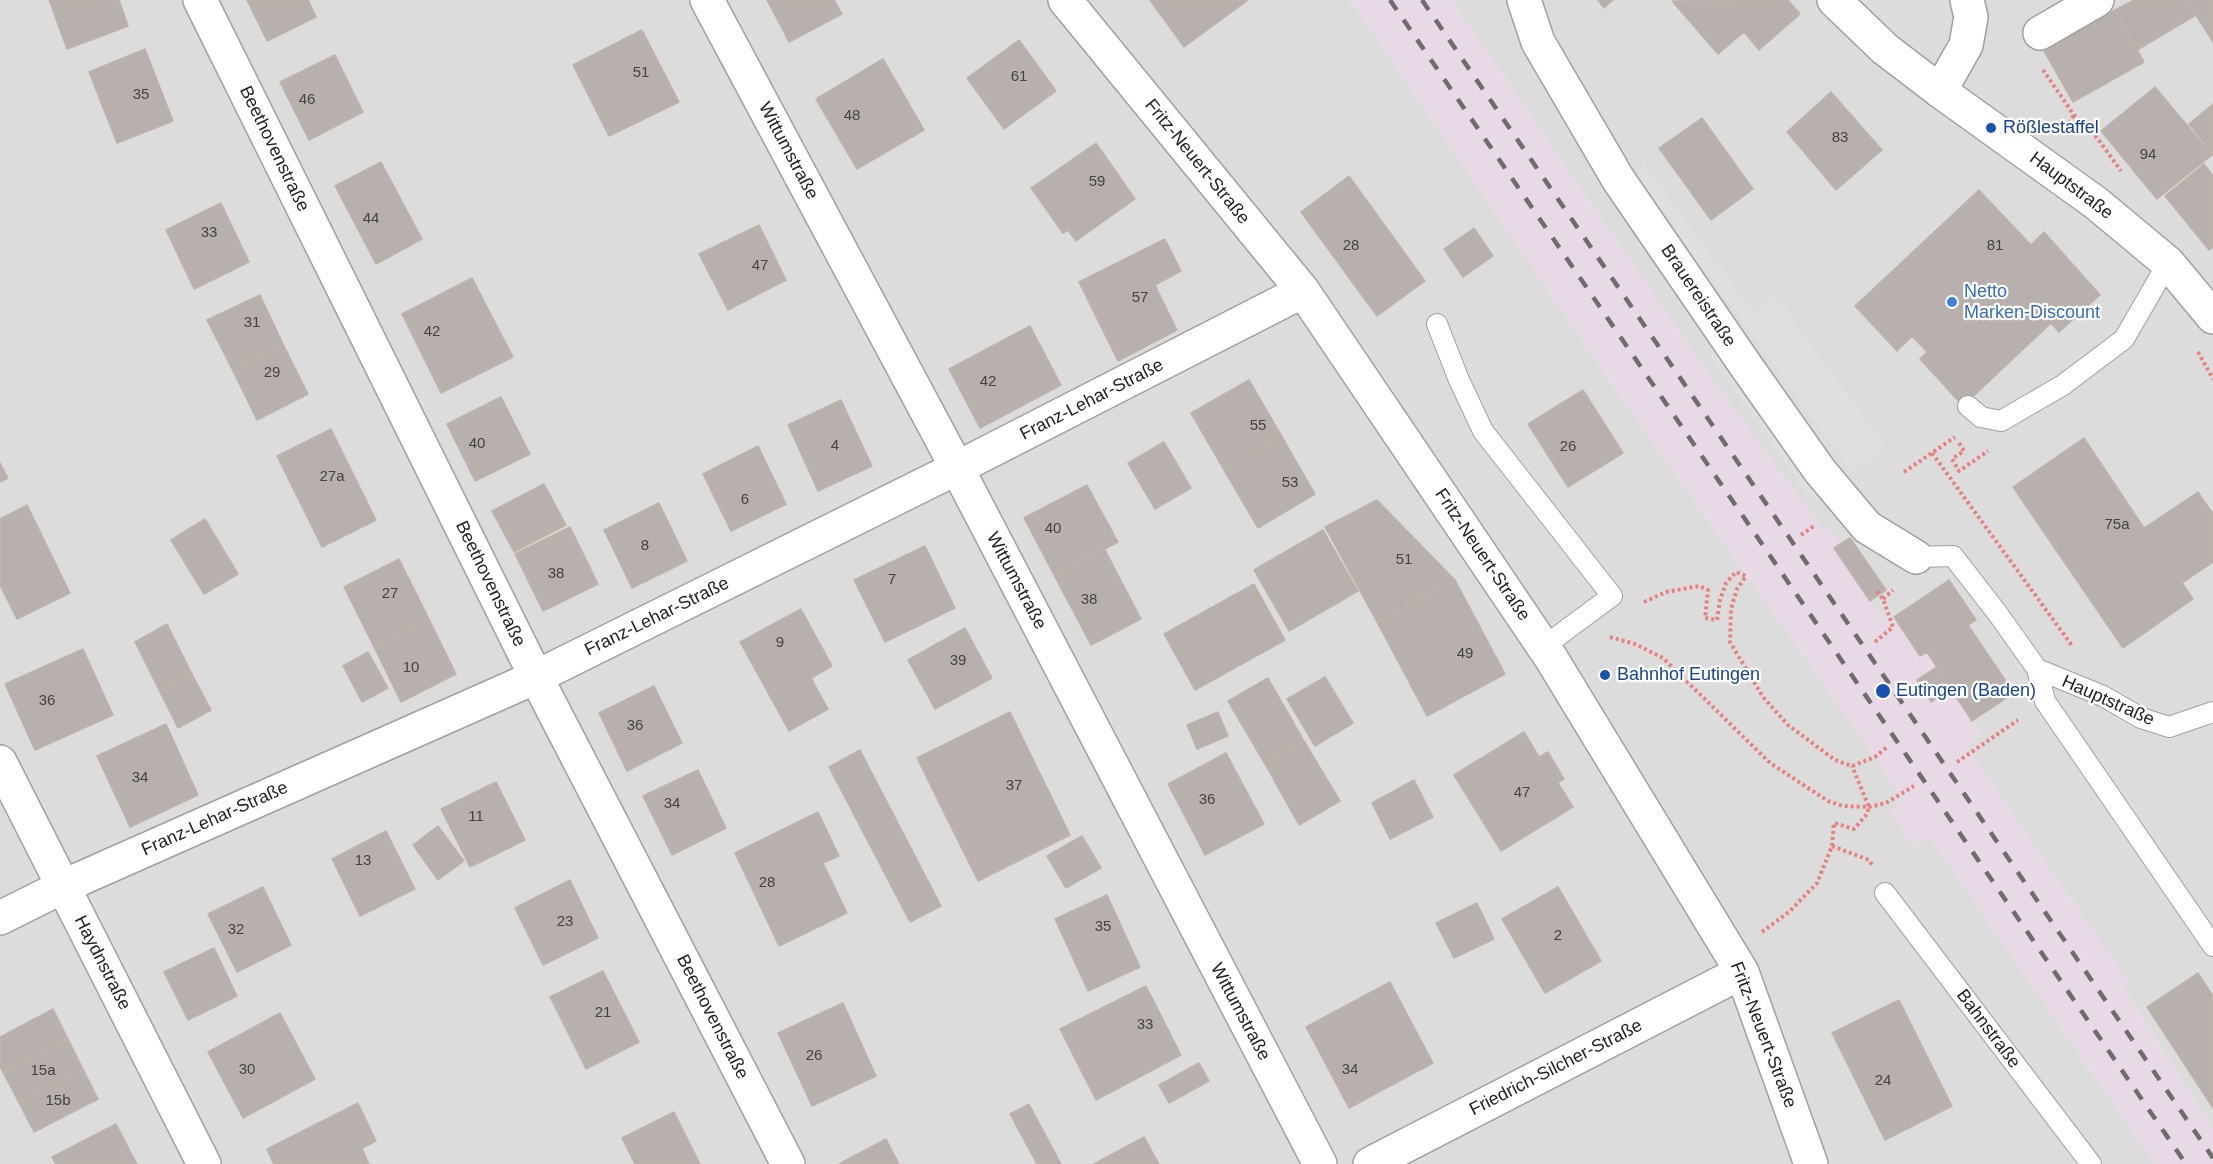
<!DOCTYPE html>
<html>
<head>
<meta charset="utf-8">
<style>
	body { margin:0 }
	canvas { display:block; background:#eeebe6 }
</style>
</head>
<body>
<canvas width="2213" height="1164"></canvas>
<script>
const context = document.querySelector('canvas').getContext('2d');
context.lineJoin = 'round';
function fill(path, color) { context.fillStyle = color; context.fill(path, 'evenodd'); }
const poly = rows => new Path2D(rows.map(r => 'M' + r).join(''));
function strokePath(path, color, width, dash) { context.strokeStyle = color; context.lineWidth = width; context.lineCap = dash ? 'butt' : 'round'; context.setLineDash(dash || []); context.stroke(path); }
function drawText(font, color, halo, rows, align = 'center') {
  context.font = font + ' Helvetica,sans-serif'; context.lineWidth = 4.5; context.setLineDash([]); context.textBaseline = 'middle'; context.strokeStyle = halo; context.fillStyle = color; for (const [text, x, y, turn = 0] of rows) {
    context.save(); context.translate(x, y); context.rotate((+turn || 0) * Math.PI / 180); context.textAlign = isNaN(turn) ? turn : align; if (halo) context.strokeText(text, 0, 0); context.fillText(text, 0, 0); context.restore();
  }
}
fill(poly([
	[0,0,1350,0,1621,398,1875,757,1904,801,1890,811,1914,847,1929,837,2155,1164,0,1164],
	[1451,0,2213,0,2213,1128,2123,987,2128,983,1966,745,1981,733,1926,652,1920,656,1894,617,1885,623,1834,548,1841,544,1830,528,1824,531,1710,376]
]), '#dddcdc');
fill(poly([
	[1350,0,1451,0,1710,376,1824,530,1829,527,1841,544,1834,549,1885,623,1894,617,1920,656,1927,652,1981,733,1966,745,2129,983,2123,988,2213,1128,2213,1164,2155,1164,1929,837,1914,847,1889,812,1904,801,1875,757,1621,398]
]), '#e7d9e5');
fill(poly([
	[1644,164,1754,314,1776,297,1886,447,1852,472,1633,172],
	[1719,346,1831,503,1808,496,1708,353]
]), '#dfdfdf');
const building = poly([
	[49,0,119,0,128,26,67,49,49,0],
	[247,0,308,0,316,17,267,41,247,0],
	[767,0,834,0,842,14,789,42,767,0],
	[1150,0,1248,0,1184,47,1150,0],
	[1598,0,1613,0,1604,8,1598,0],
	[1788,0,1800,14,1759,50,1744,32,1718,54,1672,1,1788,0],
	[2134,0,2186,0,2196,15,2137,50,2115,10,2134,0],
	[2186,0,2213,0,2213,42,2196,15,2186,0],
	[2115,10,2144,62,2073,102,2044,51,2115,10],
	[642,30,679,102,609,136,573,65,642,30],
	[1019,40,1056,91,1004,129,967,78,1019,40],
	[145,49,173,121,117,143,89,72,145,49],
	[335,55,363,112,309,140,280,82,335,55],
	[883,59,924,130,857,169,816,99,883,59],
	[2155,87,2212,155,2157,199,2101,131,2155,87],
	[1831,92,1882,150,1836,190,1787,132,1831,92],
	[2213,104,2213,154,2189,124,2213,104],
	[1702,118,1753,189,1711,220,1659,148,1702,118],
	[1096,143,1135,199,1076,241,1068,230,1063,233,1031,188,1096,143],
	[381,162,422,239,376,264,335,186,381,162],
	[2204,164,2213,176,2213,247,2209,250,2165,196,2204,164],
	[1349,176,1425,281,1377,316,1301,212,1349,176],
	[1979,190,2031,245,2044,232,2100,295,2059,332,2051,323,1963,406,1920,359,1927,352,1912,336,1897,351,1855,306,1979,190],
	[221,203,249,262,194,289,166,230,221,203],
	[759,225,786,280,728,310,699,254,759,225],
	[1474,228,1493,256,1463,277,1444,249,1474,228],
	[1165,239,1181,271,1155,285,1177,330,1118,361,1079,282,1165,239],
	[472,278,513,357,441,393,402,314,472,278],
	[260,295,283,344,232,369,207,320,260,295],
	[1030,326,1061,385,980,428,949,369,1030,326],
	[283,344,308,394,257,420,232,369,283,344],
	[1249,380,1281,435,1224,470,1191,413,1249,380],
	[1583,390,1623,453,1568,487,1528,424,1583,390],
	[501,397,530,454,475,481,447,424,501,397],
	[841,400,872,466,818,491,788,425,841,400],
	[331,429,376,520,322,547,277,456,331,429],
	[1281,435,1315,494,1258,528,1224,470,1281,435],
	[2084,438,2144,528,2198,492,2213,514,2213,562,2182,583,2193,599,2123,648,2013,487,2084,438],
	[1164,442,1191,488,1155,509,1128,463,1164,442],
	[758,446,786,504,731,531,703,474,758,446],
	[0,463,8,478,0,482,0,463],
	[544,484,566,525,514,552,492,511,544,484],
	[1087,485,1118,542,1054,575,1024,518,1087,485],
	[1377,500,1455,580,1377,622,1325,527,1377,500],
	[659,503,687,561,632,588,604,530,659,503],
	[27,505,70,593,17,619,0,585,0,519,27,505],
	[205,519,238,574,204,594,171,540,205,519],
	[570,527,598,584,543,611,515,554,570,527],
	[1323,530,1358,591,1289,631,1254,570,1323,530],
	[1850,538,1886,590,1870,601,1834,548,1850,538],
	[925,546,955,608,885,642,854,580,925,546],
	[1104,548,1141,619,1091,645,1054,575,1104,548],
	[399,559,429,619,374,647,344,587,399,559],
	[1455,580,1505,674,1427,716,1377,622,1455,580],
	[1949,580,1976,620,1968,625,2014,693,1972,721,1927,652,1920,656,1894,617,1949,580],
	[1254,584,1285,640,1195,690,1164,634,1254,584],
	[801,609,832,666,811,678,828,709,789,731,740,642,801,609],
	[429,619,456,674,401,702,374,647,429,619],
	[167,624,192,674,159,690,135,642,167,624],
	[965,628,992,678,935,709,908,660,965,628],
	[83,649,113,715,35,750,5,684,83,649],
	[368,652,388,688,362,702,343,666,368,652],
	[1937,667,1951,689,1931,702,1917,680,1937,667],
	[192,674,211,710,178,728,159,690,192,674],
	[1325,677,1353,723,1315,746,1287,699,1325,677],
	[1268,678,1304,741,1265,764,1228,701,1268,678],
	[654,686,682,743,627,771,599,713,654,686],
	[1010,712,1070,835,978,881,917,758,1010,712],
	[1218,712,1228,736,1197,749,1187,725,1218,712],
	[166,724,198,795,130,827,97,756,166,724],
	[1524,732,1539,757,1548,752,1564,779,1558,783,1573,807,1501,851,1454,775,1524,732],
	[1304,741,1340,801,1299,825,1265,764,1304,741],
	[860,750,941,906,910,922,829,767,860,750],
	[1226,753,1264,824,1205,855,1168,784,1226,753],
	[698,770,726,828,672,855,643,796,698,770],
	[1414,780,1433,817,1390,839,1372,803,1414,780],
	[496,782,525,840,470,867,441,809,496,782],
	[818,812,839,856,823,863,847,913,779,946,735,853,818,812],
	[438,826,464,861,438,880,413,845,438,826],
	[386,831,415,889,360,916,332,859,386,831],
	[1082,836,1101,868,1066,888,1047,856,1082,836],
	[570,880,598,938,543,965,515,908,570,880],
	[263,887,291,945,237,972,208,914,263,887],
	[1558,887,1601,961,1545,993,1502,919,1558,887],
	[1107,895,1140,967,1088,991,1055,919,1107,895],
	[1477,903,1494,939,1454,958,1436,923,1477,903],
	[214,948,237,996,188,1020,164,972,214,948],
	[603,971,639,1042,586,1069,550,997,603,971],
	[2198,973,2213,996,2213,1108,2147,1007,2198,973],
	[1390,982,1433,1063,1349,1108,1306,1027,1390,982],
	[1146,986,1181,1055,1096,1100,1060,1029,1146,986],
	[1899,1000,1952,1106,1885,1140,1832,1033,1899,1000],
	[843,1003,876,1076,812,1106,778,1033,843,1003],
	[53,1009,68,1039,3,1072,0,1067,0,1037,53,1009],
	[280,1013,315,1079,243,1118,208,1052,280,1013],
	[68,1039,83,1069,19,1103,3,1072,68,1039],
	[1199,1063,1209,1081,1169,1103,1159,1085,1199,1063],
	[83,1069,98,1099,34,1132,19,1103,83,1069],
	[358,1103,376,1141,362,1148,369,1164,274,1164,267,1149,358,1103],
	[1029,1104,1061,1164,1037,1164,1010,1114,1029,1104],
	[674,1112,700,1164,635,1164,622,1138,674,1112],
	[116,1124,131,1153,110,1164,56,1164,52,1157,116,1124],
	[1144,1137,1159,1164,1094,1164,1144,1137],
	[886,1139,899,1164,839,1164,886,1139],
	[131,1153,137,1164,110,1164,131,1153]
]);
fill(building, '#b7b0ac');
strokePath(building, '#beb2aa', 1.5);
const service = poly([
	[1437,324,1459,380,1483,431,1612,596,1543,647],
	[1968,406,1981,417,2001,421,2063,385,2124,339,2168,263],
	[1916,557,1953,556,1998,614,2037,669,2045,701,2213,946],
	[2037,669,2103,696,2141,718,2169,727,2213,712],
	[1885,893,2091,1164]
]);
const minor = poly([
	[200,0,536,677,788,1164],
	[707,0,957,468,1320,1164],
	[1065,0,1303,291,1551,658,1742,972,1811,1164],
	[1524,0,1538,42,1618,179,1746,366,1820,471,1867,527,1916,557],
	[2040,33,2097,0],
	[1940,91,1966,45,1971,17,1967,0],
	[0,762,204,1164],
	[0,918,64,886,536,677,957,468,1303,291],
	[1370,1164,1742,972]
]);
const tertiary = poly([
	[1834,0,1885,49,1940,91,2096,203,2168,263,2213,317]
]);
strokePath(service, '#a0a0a0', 22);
strokePath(minor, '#a0a0a0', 36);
strokePath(tertiary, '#a0a0a0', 36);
strokePath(poly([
	[2043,70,2074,115,2098,139,2121,171],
	[2062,133,2074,115],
	[2198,352,2213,379],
	[1959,443,1964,451,1952,459,1959,471,1988,451],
	[1932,453,2073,647],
	[1904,472,1955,437],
	[1801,535,1814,526],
	[1883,599,1893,590],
	[1644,602,1666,592,1699,586,1708,590,1705,618,1717,620,1720,600,1726,583,1736,572,1746,576,1737,589,1731,609,1730,642,1763,697,1788,725,1835,760,1852,766,1875,757,1887,747],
	[1610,637,1635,644,1663,658,1770,763,1828,801,1843,806,1869,807,1886,803,1914,786],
	[1875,642,1893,627,1883,599,1876,590],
	[1957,762,2018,720],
	[1832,846,1869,860,1872,865],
	[1762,932,1790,911,1817,883,1832,846,1834,823,1854,829,1867,814,1869,807,1852,766]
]), '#e9807d', 4, [3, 3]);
strokePath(service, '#fff', 20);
strokePath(minor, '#fff', 33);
strokePath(tertiary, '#fff', 33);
strokePath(poly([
	[1390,0,2186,1164],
	[1422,0,2213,1158]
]), '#6d6d6d', 4.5, [12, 12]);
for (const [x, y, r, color] of [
	[1991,128,6,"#1a4fb4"],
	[1952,302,6,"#3f7fe0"],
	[1605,675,6,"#1a4fb4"],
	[1883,691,8,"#1a4fb4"]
]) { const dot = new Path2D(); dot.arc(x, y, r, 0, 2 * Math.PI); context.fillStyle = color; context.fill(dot); strokePath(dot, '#fff', 2); }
drawText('15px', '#454342', null, [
	["51",641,73],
	["61",1019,77],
	["35",141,95],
	["46",307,100],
	["48",852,116],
	["83",1840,138],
	["94",2148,155],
	["59",1097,182],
	["44",371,219],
	["33",209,233],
	["28",1351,246],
	["81",1995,246],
	["47",760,266],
	["57",1140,298],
	["31",252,323],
	["42",432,332],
	["29",272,373],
	["42",988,382],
	["55",1258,426],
	["40",477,444],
	["4",835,446],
	["26",1568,447],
	["27a",332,477],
	["53",1290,483],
	["6",745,500],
	["75a",2117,525],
	["40",1053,529],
	["8",645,546],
	["51",1404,560],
	["38",556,574],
	["7",892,580],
	["27",390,594],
	["38",1089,600],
	["9",780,643],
	["49",1465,654],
	["39",958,661],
	["10",411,668],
	["36",47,701],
	["36",635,726],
	["34",140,778],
	["37",1014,786],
	["47",1522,793],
	["36",1207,800],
	["34",672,804],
	["11",476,817],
	["13",363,861],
	["28",767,883],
	["23",565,922],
	["35",1103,927],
	["32",236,930],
	["2",1558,936],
	["21",603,1013],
	["33",1145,1025],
	["26",814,1056],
	["30",247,1070],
	["34",1350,1070],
	["15a",43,1071],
	["24",1883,1081],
	["15b",58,1101]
]);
drawText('18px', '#164399', '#fff', [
	["Rößlestaffel",2003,128],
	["Bahnhof Eutingen",1617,675],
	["Eutingen (Baden)",1896,691]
], 'left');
drawText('18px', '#1f1f1f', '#fff', [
	["Beethovenstraße",274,149,64],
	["Wittumstraße",788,151,62],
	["Fritz-Neuert-Straße",1197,162,51],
	["Hauptstraße",2071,186,37],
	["Brauereistraße",1698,296,56],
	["Franz-Lehar-Straße",1092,400,-27],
	["Fritz-Neuert-Straße",1482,555,56],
	["Wittumstraße",1016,581,62],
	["Beethovenstraße",490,584,64],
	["Franz-Lehar-Straße",657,617,-26],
	["Hauptstraße",2108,701,24],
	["Franz-Lehar-Straße",215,819,-24],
	["Haydnstraße",102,963,63],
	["Wittumstraße",1240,1012,62],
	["Beethovenstraße",712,1017,63],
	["Bahnstraße",1988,1029,53],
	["Fritz-Neuert-Straße",1763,1035,69],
	["Friedrich-Silcher-Straße",1556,1068,-27]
]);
drawText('18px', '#366cbe', '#fff', [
	["Netto",1964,292],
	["Marken-Discount",1964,313]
], 'left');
</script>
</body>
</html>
